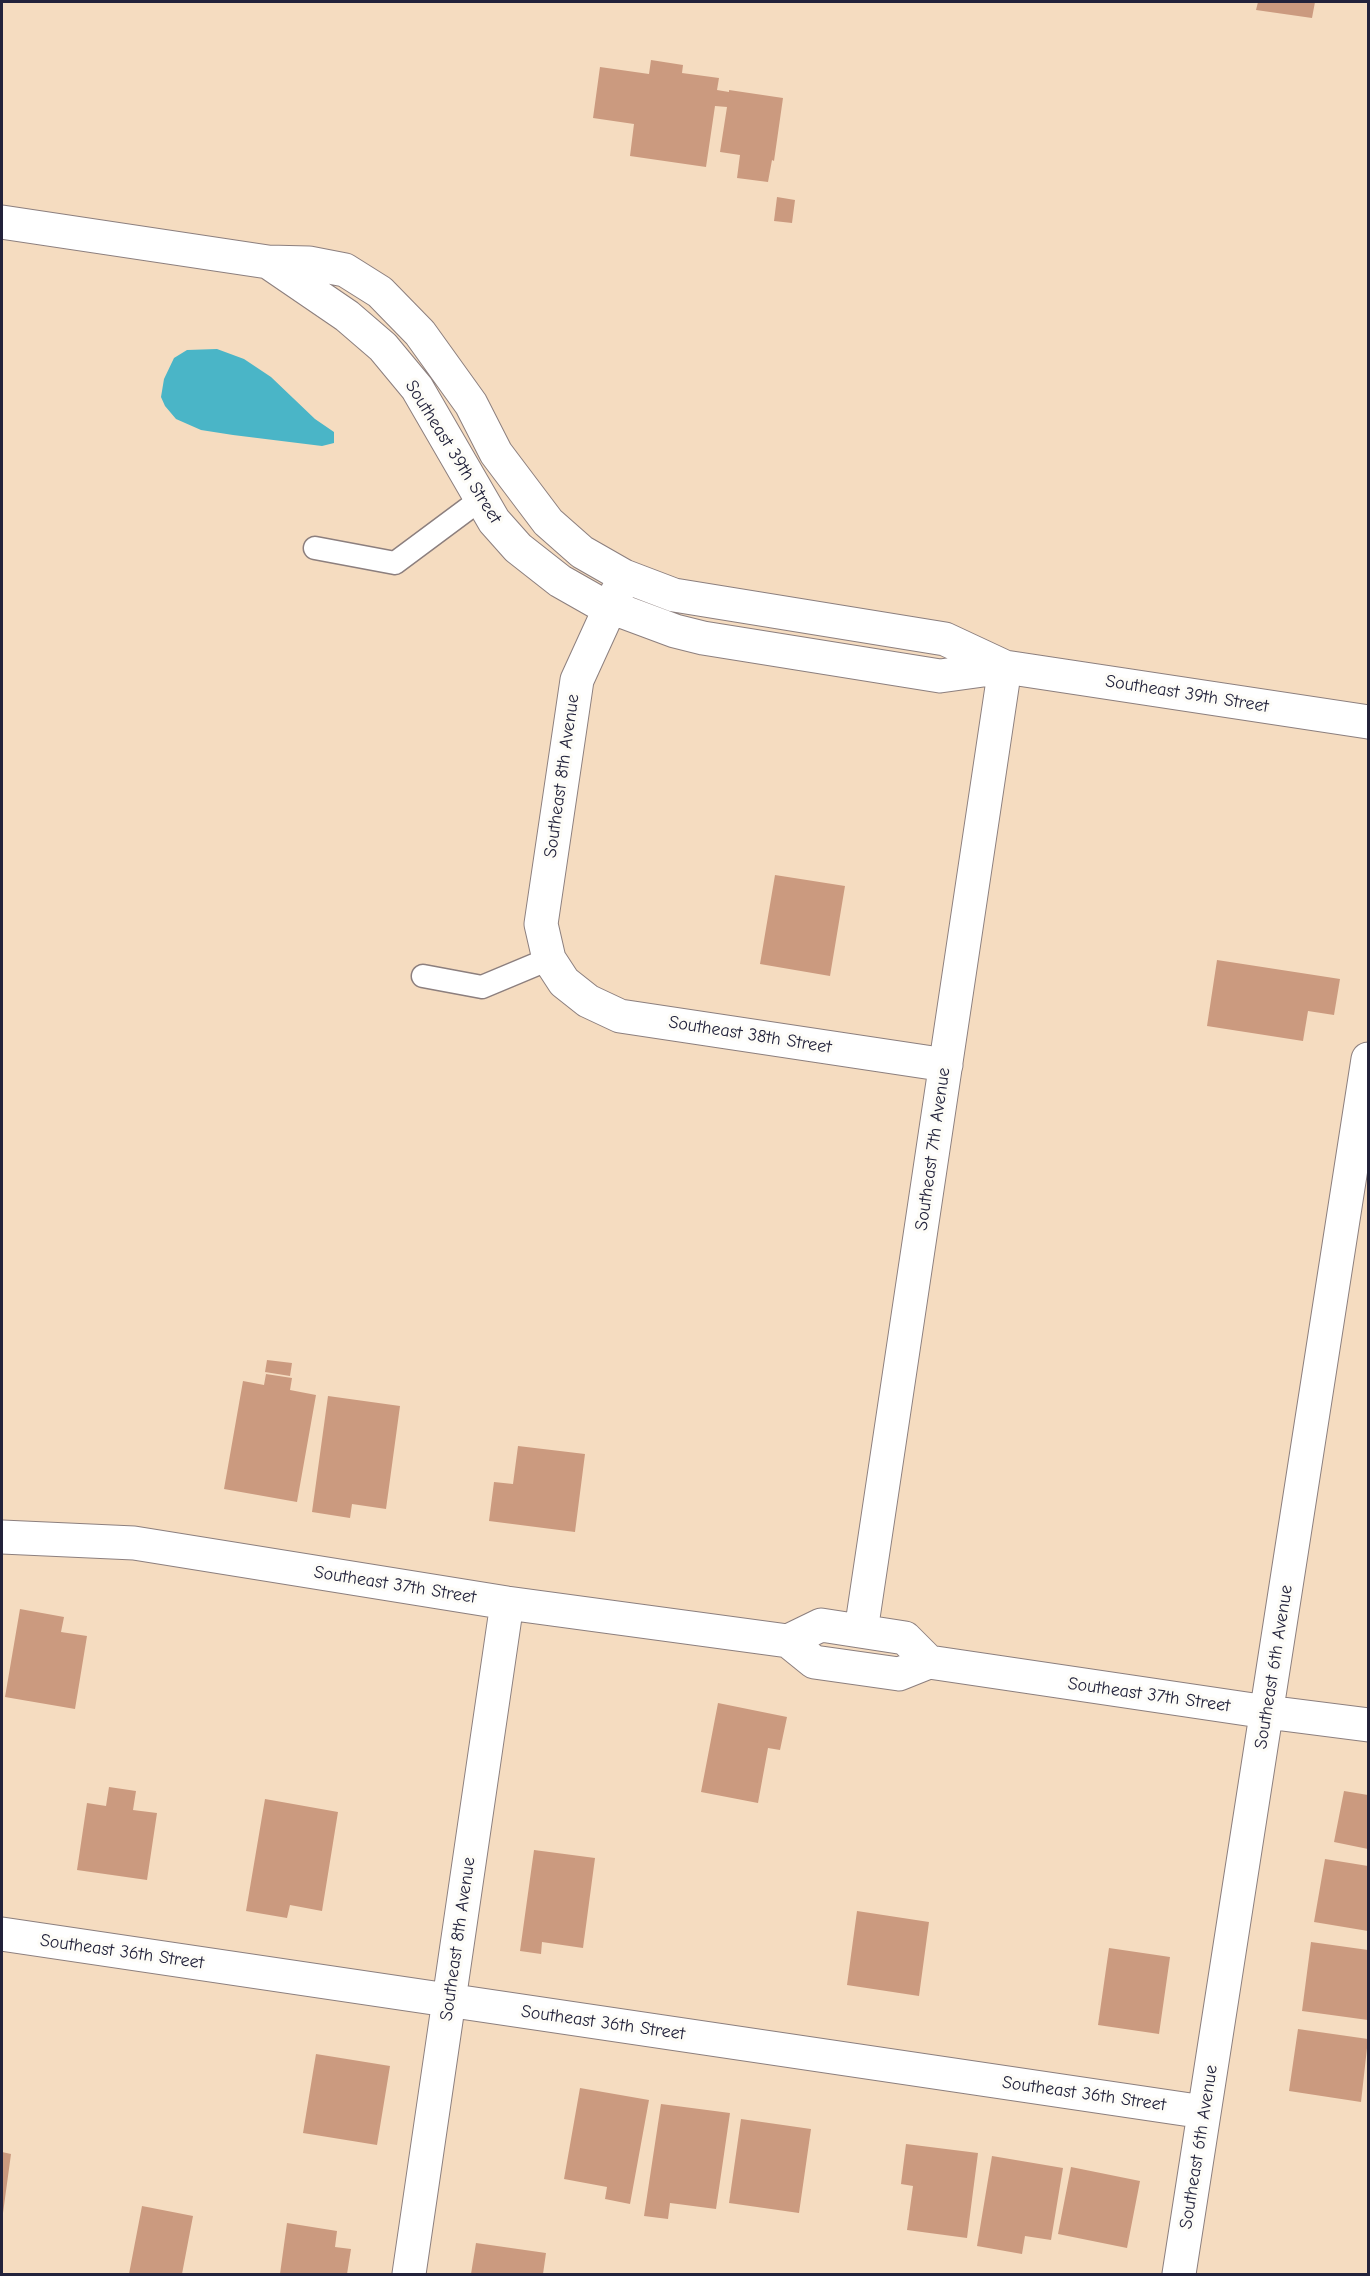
<!DOCTYPE html>
<html>
<head>
<meta charset="utf-8">
<style>
	body { margin:0 }
	#map { position:relative; width:1370px; height:2276px; overflow:hidden; background:#f5dcc0; font-family:"Comic Neue",sans-serif }
	canvas { display:block }
	.frame { position:absolute; inset:0; border:3px solid #22223b; pointer-events:none }
</style>
</head>
<body>
<div id="map">
<canvas width="1370" height="2276"></canvas>
<div class="frame"></div>
</div>
<script>
const context = document.querySelector('canvas').getContext('2d');
context.lineJoin = 'round';
function fill(path, color) { context.fillStyle = color; context.fill(path, 'evenodd'); }
const poly = rows => new Path2D(rows.map(r => 'M' + r).join(''));
function strokePath(path, color, width, dash) { context.strokeStyle = color; context.lineWidth = width; context.lineCap = dash ? 'butt' : 'round'; context.setLineDash(dash || []); context.stroke(path); }
function drawText(font, color, halo, rows, align = 'center') {
  context.font = font + ' "Comic Neue",sans-serif'; context.lineWidth = 6; context.setLineDash([]); context.textBaseline = 'middle'; context.strokeStyle = halo; context.fillStyle = color; for (const [text, x, y, turn = 0] of rows) {
    context.save(); context.translate(x, y); context.rotate((+turn || 0) * Math.PI / 180); context.textAlign = isNaN(turn) ? turn : align; if (halo) context.strokeText(text, 0, 0); context.fillText(text, 0, 0); context.restore();
  }
}
fill(poly([
	[217,349,244,359,271,377,315,419,334,432,334,443,322,446,233,435,201,430,176,419,165,406,161,397,164,379,174,358,187,350]
]), '#4ab5c7');
fill(poly([
	[1258,2,1315,2,1312,18,1256,10],
	[651,60,683,65,682,73,719,78,717,90,729,92,729,90,783,98,774,161,772,160,768,182,737,178,740,155,720,152,727,107,715,106,706,167,630,156,634,124,593,118,600,67,649,74],
	[777,197,795,200,792,223,774,221],
	[775,875,845,886,830,976,760,964],
	[1217,960,1340,979,1334,1015,1308,1011,1303,1041,1207,1026],
	[267,1360,292,1363,290,1376,265,1372],
	[266,1374,292,1378,290,1390,316,1395,297,1502,224,1489,243,1381,264,1385],
	[328,1396,400,1406,386,1509,352,1504,350,1518,312,1512],
	[518,1446,585,1454,575,1532,489,1521,494,1482,513,1484],
	[20,1609,64,1617,61,1632,87,1636,75,1709,5,1697],
	[718,1703,787,1717,780,1750,768,1748,758,1803,701,1792],
	[109,1787,136,1791,133,1810,157,1813,147,1880,77,1870,87,1803,106,1806],
	[1344,1791,1368,1795,1368,1849,1334,1842],
	[265,1799,338,1812,322,1911,290,1905,287,1918,246,1911],
	[534,1850,595,1858,583,1948,542,1942,541,1954,520,1951],
	[1325,1859,1368,1866,1368,1931,1314,1922],
	[857,1911,929,1922,919,1996,847,1985],
	[1311,1942,1368,1950,1368,2020,1302,2011],
	[1109,1948,1170,1957,1159,2034,1098,2025],
	[1298,2029,1368,2039,1361,2102,1289,2091],
	[316,2054,390,2066,377,2145,303,2133],
	[580,2088,649,2100,630,2204,605,2199,607,2187,564,2179],
	[661,2104,730,2113,716,2209,670,2203,668,2219,644,2216],
	[741,2119,811,2129,799,2213,729,2203],
	[906,2144,978,2153,967,2238,907,2230,913,2186,901,2184],
	[2,2152,11,2154,3,2213,2,2213],
	[992,2156,1063,2168,1051,2240,1025,2236,1022,2254,977,2246],
	[1071,2167,1140,2181,1127,2248,1058,2234],
	[142,2206,193,2216,182,2274,129,2274],
	[287,2223,337,2231,335,2247,351,2249,347,2274,280,2274],
	[476,2243,546,2253,543,2274,471,2274]
]), '#cb9a7f');
const lane = poly([
	[315,548,395,563,481,499],
	[423,976,482,987,549,959]
]);
const street = poly([
	[2,222,268,262,309,263,345,270,380,292,420,333,471,404,496,453,548,522,582,552,624,576,674,595,945,639,1005,667,1368,722],
	[268,262,347,316,383,347,417,388,494,521,518,548,560,581,597,602,675,631,703,638,940,676,1005,667],
	[619,588,577,680,541,924,549,959,564,982,588,1001,620,1016,946,1065],
	[2,1537,134,1543,507,1603,788,1641,821,1625,905,1638,929,1662],
	[861,1631,1005,667],
	[788,1641,814,1662,899,1674,929,1662,1267,1712,1368,1725],
	[2,1934,1204,2112],
	[409,2274,507,1603],
	[1179,2274,1368,1059]
]);
strokePath(lane, '#8c7f7e', 25);
strokePath(street, '#8c7f7e', 35);
strokePath(lane, '#fff', 22);
strokePath(street, '#fff', 33);
drawText('18px', '#22223b', '#fdfcf7', [
	["Southeast 39th Street",453,452,58],
	["Southeast 39th Street",1187,694,9],
	["Southeast 8th Avenue",562,776,-82],
	["Southeast 38th Street",750,1035,9],
	["Southeast 7th Avenue",933,1149,-82],
	["Southeast 37th Street",395,1585,9],
	["Southeast 6th Avenue",1274,1667,-81],
	["Southeast 37th Street",1149,1695,8],
	["Southeast 8th Avenue",458,1939,-82],
	["Southeast 36th Street",122,1952,8],
	["Southeast 36th Street",603,2023,8],
	["Southeast 36th Street",1084,2094,8],
	["Southeast 6th Avenue",1199,2147,-81]
]);
</script>
</body>
</html>
